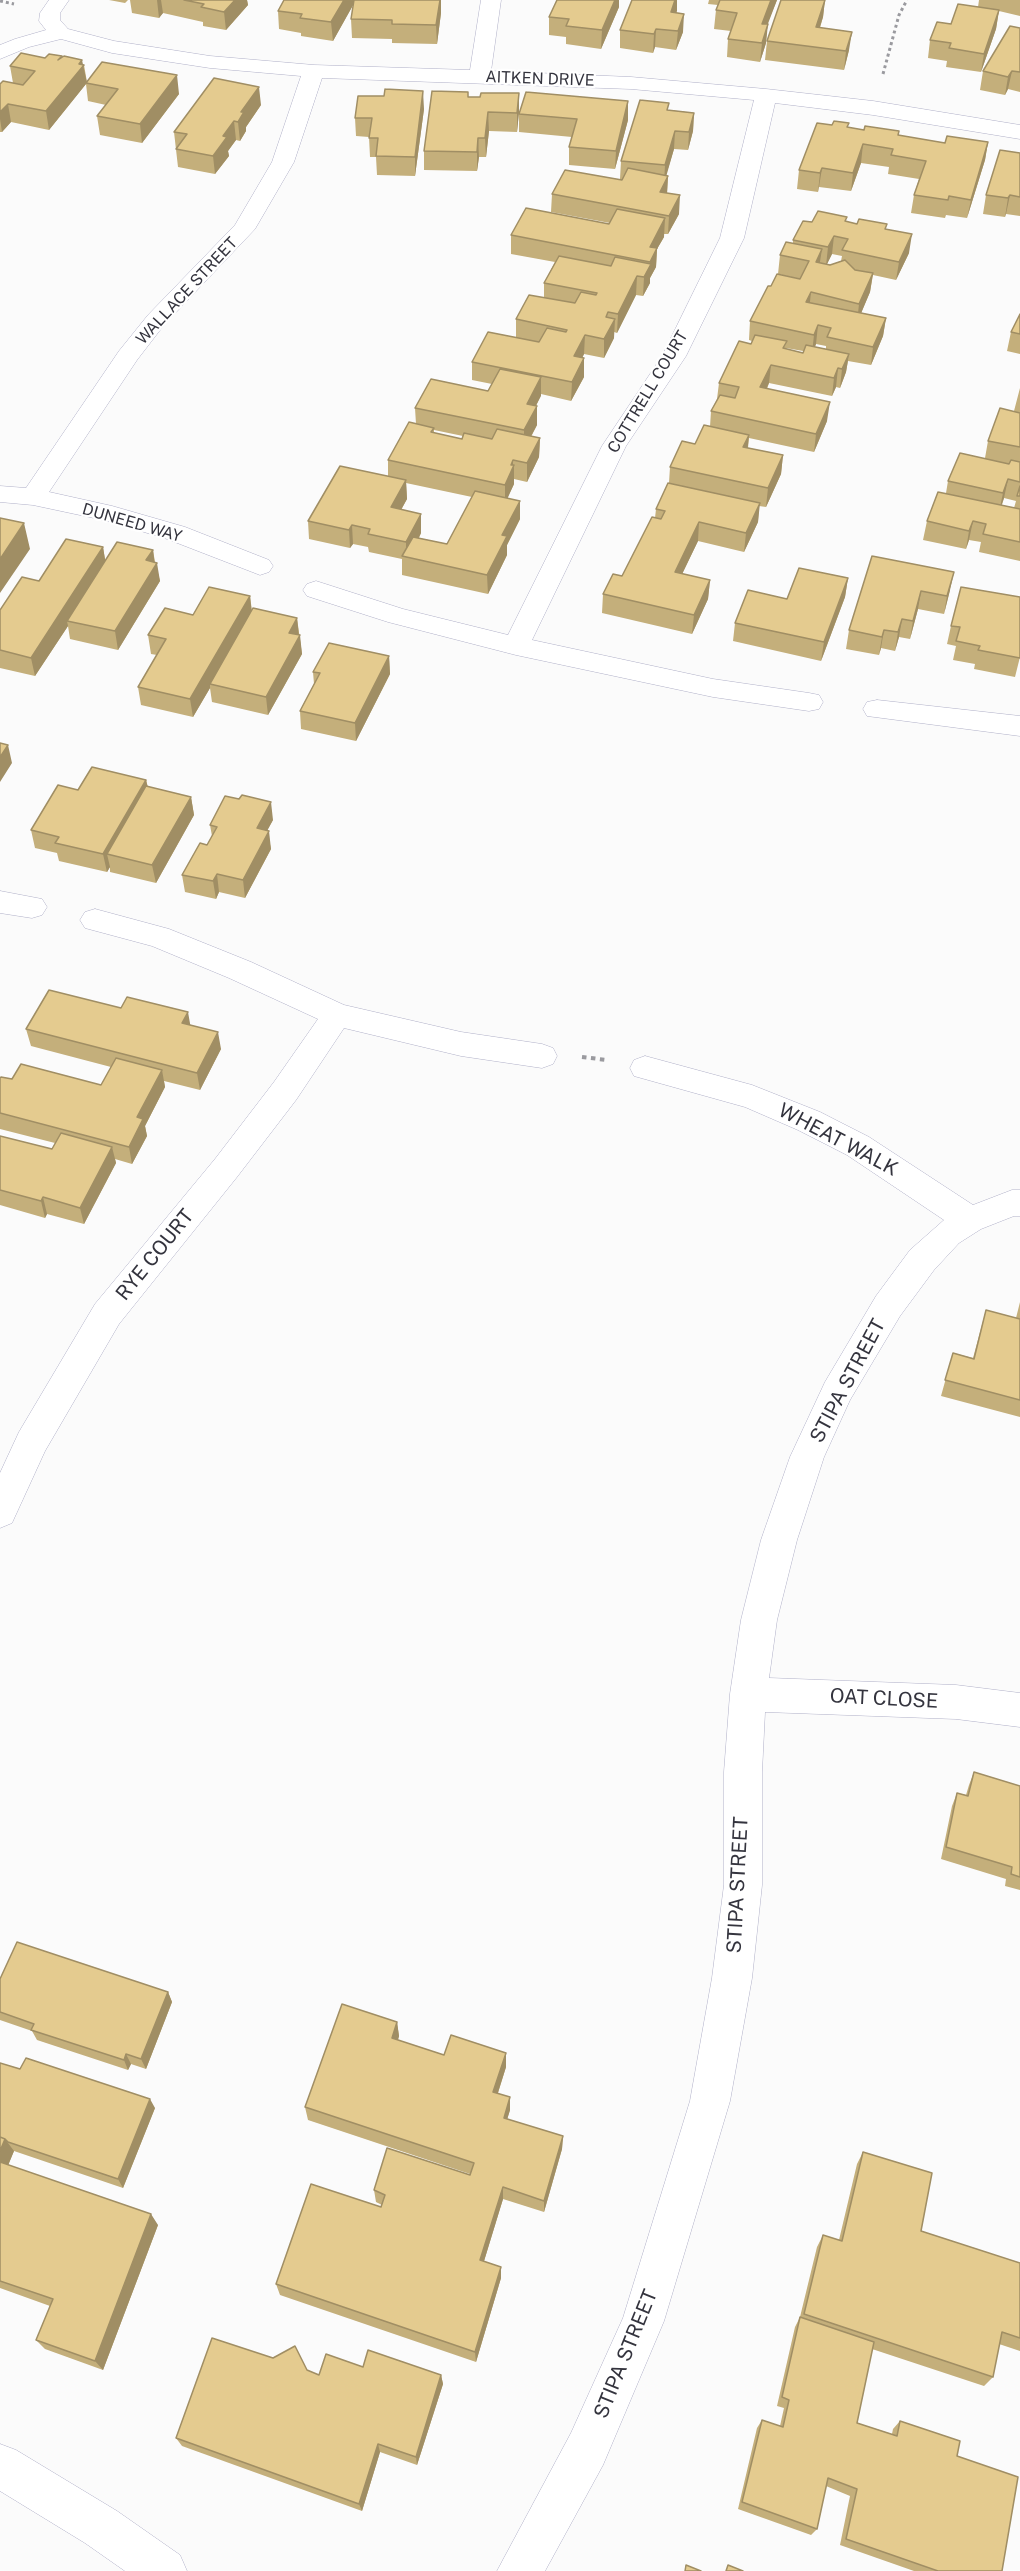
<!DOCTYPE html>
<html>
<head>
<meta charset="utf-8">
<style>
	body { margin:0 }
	canvas { display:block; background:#fbfbfb }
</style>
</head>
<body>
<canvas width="1020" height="2571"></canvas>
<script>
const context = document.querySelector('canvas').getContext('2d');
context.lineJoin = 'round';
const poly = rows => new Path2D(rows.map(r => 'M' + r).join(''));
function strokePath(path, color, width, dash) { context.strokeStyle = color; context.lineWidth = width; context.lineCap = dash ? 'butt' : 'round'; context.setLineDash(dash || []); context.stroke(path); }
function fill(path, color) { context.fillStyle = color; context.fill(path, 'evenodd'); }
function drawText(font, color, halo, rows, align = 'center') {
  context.font = font + ' "Public Sans",sans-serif'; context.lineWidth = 4.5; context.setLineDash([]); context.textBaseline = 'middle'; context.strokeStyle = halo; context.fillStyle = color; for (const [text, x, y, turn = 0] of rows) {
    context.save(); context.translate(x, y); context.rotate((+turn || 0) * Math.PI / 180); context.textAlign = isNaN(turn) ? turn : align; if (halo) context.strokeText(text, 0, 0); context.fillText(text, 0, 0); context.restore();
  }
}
const minor = poly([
	[49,0,69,0,60,13,60,20,68,29,114,41,210,56,314,65,470,70,481,0,501,0,491,71,631,77,766,89,873,101,1020,125,1020,139,873,115,775,103,744,238,686,356,626,446,532,640,713,679,809,693,819,695,823,702,819,709,809,711,713,697,516,655,388,622,307,596,303,590,307,584,316,581,403,609,508,635,602,446,662,356,720,238,754,100,631,89,322,78,294,162,255,229,164,325,137,360,49,492,112,506,185,527,269,560,273,566,269,572,260,575,167,539,108,521,33,505,0,502,0,486,26,488,119,351,148,315,235,225,272,162,301,76,210,68,112,53,61,39,29,47,0,59,0,45,15,39,46,30,39,21,40,13,49,0],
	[877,700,1020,716,1020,736,867,716,863,709,867,702,877,700],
	[0,891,42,899,47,907,42,915,32,918,0,913,0,891],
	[95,909,169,929,251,962,344,1005,461,1032,542,1044,553,1048,557,1056,553,1064,542,1068,461,1056,344,1028,296,1100,237,1177,119,1324,45,1451,12,1523,0,1528,0,1473,19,1432,95,1304,215,1159,274,1082,318,1019,229,978,152,946,85,928,80,920,85,912,95,909],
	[645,1056,752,1085,820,1112,869,1137,973,1205,1012,1190,1020,1190,1020,1216,1014,1216,981,1229,959,1243,934,1270,900,1316,850,1400,824,1457,797,1540,777,1620,769,1678,956,1685,1020,1693,1020,1727,956,1719,765,1712,762,1772,762,1885,752,1978,730,2101,664,2321,603,2465,545,2571,497,2571,571,2433,623,2318,690,2101,712,1978,724,1885,724,1772,730,1694,741,1620,761,1540,790,1457,825,1382,876,1296,910,1250,944,1220,847,1155,798,1130,745,1107,634,1076,630,1068,634,1060,645,1056],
	[0,2444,16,2450,117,2511,180,2555,187,2571,125,2571,85,2543,0,2491,0,2444]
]);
strokePath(minor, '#b0b0c8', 1);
strokePath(poly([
	[0,1,14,4],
	[883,74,899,15,907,0]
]), '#9a9a9f', 3, [3, 3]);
strokePath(poly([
	[582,1057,607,1060]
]), '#9a9a9f', 4, [4.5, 4.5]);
fill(minor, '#fff');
fill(poly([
	[109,0,128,0,125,3],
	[130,0,247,0,248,5,226,30,203,26,203,22,163,13,159,18,132,13],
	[282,0,441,0,441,13,437,44,392,43,392,39,352,38,351,19,354,3,333,41,301,36,301,33,279,29,278,11,284,0],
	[557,0,619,0,619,7,601,49,566,44,566,37,549,35,549,17],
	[632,0,677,0,676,12,683,32,676,50,655,47,653,53,620,48,620,30],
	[709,0,777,0,767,24,766,43,760,62,727,57,728,39,731,31,714,29,716,10,718,5,708,4],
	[825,0,823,17,820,28,849,50,844,70,765,60,767,41],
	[979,0,1020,0,1020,16,999,11,996,29,981,72,946,67,947,61,928,58,930,40,951,24,978,7],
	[1020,28,1020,92,1008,89,1005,95,980,90,983,71],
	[45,58,62,58,84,65,87,82,179,94,142,143,100,135,97,116,106,105,88,101,86,84,49,130,11,122,2,132,0,132,0,84,13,83,10,66],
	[468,92,468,97,480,97,519,93,519,112,517,132,489,131,486,157,479,157,477,171,424,170,424,151],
	[628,101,628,120,615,169,569,165,569,147,572,137,519,132,519,114],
	[261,105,246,127,246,131,240,141,236,140,228,151,229,156,215,174,178,167,174,132],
	[424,109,415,176,377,175,376,157,370,157,369,137,356,136,355,118],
	[669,110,694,113,693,131,688,150,674,149,666,175,668,176,667,193,679,214,668,234,664,234,664,237,657,249,656,267,650,278,650,283,643,296,636,295,617,333,614,332,614,338,604,358,584,354,582,358,584,358,584,377,571,401,541,394,536,406,537,425,531,437,540,438,539,457,527,482,514,479,514,484,507,498,520,519,507,545,507,555,488,594,402,575,402,559,369,552,368,547,353,544,350,548,309,539,308,521,388,476,388,460,416,424,415,408,488,391,492,384,472,380,472,362,516,338,516,319,544,297,544,283,555,262,511,254,511,235,609,224,610,223,551,212,552,194,622,180,620,179,621,161],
	[434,430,463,436,462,439,434,433],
	[406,483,472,497,447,544,419,538,421,533,421,514,401,510,407,499],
	[848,128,945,143,988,142,985,160,967,218,946,215,945,218,911,213,914,195,919,179,888,174,889,167,861,163,851,191,819,187,818,192,797,189,799,170],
	[1020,153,1020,216,1006,214,1005,217,983,214,986,195],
	[812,222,847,222,886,230,909,253,896,280,873,275,870,292,861,313,886,318,883,336,871,365,848,361,846,372,840,388,836,387,832,396,769,383,767,389,827,421,814,452,749,438,748,448,783,455,781,474,766,507,759,506,758,522,744,552,698,541,682,574,710,580,708,599,692,634,602,613,603,594,622,576,655,518,656,509,669,483,670,467,695,444,710,427,711,411,717,399,719,383,751,344,752,341,749,340,750,321,771,286,800,279,778,274,780,255,793,244,793,240],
	[832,254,842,256,841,261,830,265,827,264],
	[816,344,826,346,826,349,815,347],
	[786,348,803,351,803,353,786,349],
	[1020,314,1020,354,1007,351,1011,332],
	[1020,388,1020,561,979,552,981,542,969,540,966,549,923,540,927,521,946,493,948,481,985,458,988,441,1014,411],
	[1004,498,1016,501,1014,508,1002,505],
	[103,547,105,560,153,550,155,562,160,581,118,650,70,639,68,626,35,676,0,668,0,610,39,581],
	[872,556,950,590,944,614,918,609,910,639,899,637,895,651,881,648,879,655,846,649,849,630],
	[848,578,845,597,821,661,733,641,735,623,787,599],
	[961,587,1020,657,1015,677,974,669,975,664,953,660,956,646,947,644,951,626],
	[250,596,252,611,297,618,302,654,268,715,212,702,210,688,193,717,141,705,138,687,157,655,151,654,148,635,193,615],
	[389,656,390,674,356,741,301,729,300,711,314,684,313,672],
	[146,780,148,787,191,797,194,815,156,883,110,872,110,867,107,872,59,861,57,853,35,848,31,830,78,790],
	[273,820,267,830,271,849,245,898,219,892,216,899,185,892,182,875,207,845,212,836,210,825],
	[190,1025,221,1049,200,1090,164,1081,165,1087,145,1126,147,1136,132,1164,115,1159,116,1163,84,1224,47,1214,45,1218,0,1205,0,1136,52,1149,55,1143,0,1129,0,1078,12,1079,101,1085,111,1067,31,1046,26,1029],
	[1020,1302,1020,1417,941,1396,953,1353,973,1358,986,1310,1016,1318],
	[974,1772,1020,1786,1020,1890,1005,1886,1006,1879,941,1859,952,1806,957,1793,966,1795,969,1785],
	[0,1979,168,1992,172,2002,146,2069,131,2064,128,2070,37,2040,32,2031,0,2020],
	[397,2022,399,2036,398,2040,444,2055,506,2053,506,2067,498,2093,510,2110,507,2119,563,2136,562,2149,544,2212,503,2199,484,2261,501,2267,501,2278,476,2362,280,2295,276,2284,381,2207,382,2205,376,2202,374,2190,470,2175,470,2174,308,2120,305,2107],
	[0,2063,155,2108,123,2188,14,2151,8,2165,158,2225,103,2370,45,2349,36,2340,50,2306,0,2288],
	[863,2152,921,2231,1020,2263,1020,2351,999,2344,993,2377,984,2386,872,2349,857,2423,892,2434,893,2429,900,2421,957,2456,1002,2571,914,2571,840,2545,850,2496,826,2486,817,2529,811,2535,738,2509,757,2428,762,2420,780,2426,784,2408,777,2406,795,2327,800,2317,817,2247,823,2235,839,2240,857,2164],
	[363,2367,441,2375,443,2384,417,2465,380,2452,362,2511,182,2446,176,2438,307,2370,319,2375]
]), '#c4af7b');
fill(poly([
	[157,0,161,0,163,13,159,18],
	[235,0,247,0,248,5,226,30,224,12],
	[344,0,356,0,333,41,331,22],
	[440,0,441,0,441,13,437,44,436,25],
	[615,0,619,0,619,7,601,49,602,30],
	[675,0,677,0,677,11,670,30,671,12],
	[771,0,777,0,761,42,762,24],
	[825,0,823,17,814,45,816,27],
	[999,10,996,29,981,72,984,54],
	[684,14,683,32,676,50,678,31],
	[768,24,766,43,760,62,762,43],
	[656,29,655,47,653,53,654,34],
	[852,32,849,50,844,70,846,51],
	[82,60,87,83,86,83,86,84,49,130,46,111],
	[1012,71,1008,89,1005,95,1008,77],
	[177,75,179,94,142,143,140,124],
	[259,87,261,105,246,127,246,131,240,141,238,122,241,112],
	[423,91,424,109,415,176,415,157],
	[519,93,519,112,517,132,517,113],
	[628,101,628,120,615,169,616,151],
	[8,104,11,122,2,132,0,119,0,112],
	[488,112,489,131,486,157,485,138],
	[694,113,693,131,688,150,689,132],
	[234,121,236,140,228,151,229,156,215,174,213,156,223,136],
	[675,131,674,149,664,184,668,176,667,194,660,192,664,184,665,165],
	[478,138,479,157,477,171,477,152],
	[988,142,985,160,967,218,971,200],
	[863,144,861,163,851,191,853,173],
	[822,168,819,187,818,192,820,173],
	[680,195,679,214,668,234,669,216],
	[1010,195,1006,214,1005,217,1008,198],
	[665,218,664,237,657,249,656,267,650,278,650,283,643,296,644,277,650,266,650,247],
	[912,234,909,253,896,280,899,262],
	[834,236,832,254,826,266,828,247],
	[822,249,819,268,816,262],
	[873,273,870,292,857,323,859,304],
	[637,276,636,295,617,333,618,314],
	[811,292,809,311,806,302],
	[886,318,883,336,871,365,873,347],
	[615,319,614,338,604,358,604,339],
	[818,325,816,344,812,353,814,335],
	[585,335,584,354,574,375,574,356],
	[849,354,846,372,840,388,842,369],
	[584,358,584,377,571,401,572,382],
	[771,365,769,383,758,406,760,387],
	[838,368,836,387,832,396,834,378],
	[541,377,541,396,527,423,527,404],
	[830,402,827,421,814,452,816,434],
	[537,406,537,425,524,449,524,430],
	[749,435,747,454,743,447],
	[540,438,539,457,527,482,527,463],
	[783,455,781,474,766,507,768,488],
	[513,460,513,468,514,465,514,484,505,504,505,485,511,465],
	[1008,479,1004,498,999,512,1003,493],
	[406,480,407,499,392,526,391,507],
	[520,501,520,519,507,545,507,555,488,594,487,575,502,535],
	[760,503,758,522,744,552,746,533],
	[421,514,421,533,408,558,406,557,406,542],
	[973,521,969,540,966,549,969,531],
	[699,522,698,541,674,591,675,572],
	[24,523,30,549,0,593,0,559],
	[352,525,353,544,350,548,349,530],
	[103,547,106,565,67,621,68,626,35,676,31,658],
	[153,550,155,566,157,563,160,581,118,650,115,631,146,560],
	[954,572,950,590,944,614,947,596],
	[848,578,845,597,821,661,824,642],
	[710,580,708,599,692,634,694,615],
	[921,591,918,609,910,639,913,621],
	[250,596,252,615,210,684,210,688,193,717,190,699],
	[297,618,299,636,289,633],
	[902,619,899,637,895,651,898,632],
	[884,630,881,648,879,655,882,637],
	[300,635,302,654,268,715,266,697],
	[389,656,390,674,356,741,355,723],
	[8,745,12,763,0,782,0,757],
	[146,780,150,798,107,854,110,867,107,872,103,854],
	[191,797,194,815,156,883,152,865],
	[271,802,273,820,259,846,257,828],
	[269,831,271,849,245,898,243,880],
	[217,874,219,892,216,899,213,881],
	[188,1012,191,1029,182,1023],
	[218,1032,221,1049,200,1090,197,1073],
	[162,1070,165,1087,145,1126,147,1136,132,1164,129,1147,137,1117],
	[112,1147,116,1163,84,1224,80,1208],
	[43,1197,47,1214,45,1218,41,1201],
	[168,1992,172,2002,146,2069,141,2059],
	[397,2022,399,2036,394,2052,392,2038],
	[506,2053,506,2067,494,2105,493,2092],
	[126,2054,131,2064,128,2070,124,2060],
	[510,2097,510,2110,504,2130,504,2118],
	[150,2099,155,2108,123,2188,118,2179],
	[563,2136,562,2149,544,2212,544,2201],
	[5,2139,14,2151,5,2173,0,2166,0,2151],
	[503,2187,503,2199,481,2271,480,2260],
	[151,2214,158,2225,103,2370,95,2361],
	[501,2267,501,2278,476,2362,475,2352],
	[441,2375,443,2384,417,2465,416,2457],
	[378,2444,380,2452,362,2511,359,2504]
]), '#a08e64');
const building = poly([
	[184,0,235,0,224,12,201,7,204,4,184,0],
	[284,0,344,0,331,22,300,18,302,14,278,11,284,0],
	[354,0,440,0,436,25,392,24,392,20,351,19,354,0],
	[557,0,615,0,602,30,566,26,569,19,549,17,557,0],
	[632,0,675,0,671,12,684,14,678,31,656,29,654,34,620,30,632,0],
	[720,0,771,0,762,24,768,24,762,43,728,39,737,13,716,10,720,0],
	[781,0,825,0,816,27,852,32,846,51,767,41,781,0],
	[958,4,999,10,984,54,949,48,951,43,930,40,937,22,951,24,958,4],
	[1010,26,1020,28,1020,72,1012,71,1008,77,983,71,1010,26],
	[21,53,45,58,49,54,62,56,58,60,64,56,82,60,79,64,84,65,46,111,8,104,0,112,0,84,3,81,23,85,35,71,10,66,21,53],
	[102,62,177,75,140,124,97,116,118,89,86,83,102,62],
	[214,78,259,87,241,112,244,112,238,122,234,121,223,136,227,137,213,156,176,149,187,134,174,132,214,78],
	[385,89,423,91,415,157,376,156,378,138,369,138,372,118,355,118,358,96,384,96,385,89],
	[432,91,468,92,468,97,480,97,481,93,519,93,517,113,488,112,485,138,478,138,477,152,424,151,432,91],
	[526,92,628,101,616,151,569,147,577,119,519,114,526,92],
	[640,100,669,103,667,110,694,113,689,132,675,131,665,165,621,161,640,100],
	[834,121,849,123,847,127,864,130,865,126,899,131,898,135,945,143,947,136,988,142,971,200,949,196,948,200,914,195,926,161,891,155,893,149,863,144,853,173,822,168,820,173,799,170,817,123,832,125,834,121],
	[1000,150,1020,153,1020,197,1010,195,1008,198,986,195,1000,150],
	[628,168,668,176,660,192,680,195,669,216,552,194,565,170,622,180,628,168],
	[526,208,609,224,617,209,665,218,650,247,657,248,650,262,511,235,526,208],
	[818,211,847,217,845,221,857,224,859,219,887,224,885,229,912,234,899,262,842,250,848,239,834,236,828,247,793,240,803,221,812,222,818,211],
	[786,242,822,249,816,262,830,265,845,260,855,270,873,273,859,304,811,292,806,302,886,318,873,347,827,337,831,328,818,325,814,335,750,321,768,286,771,286,777,274,800,279,809,261,780,255,786,242],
	[559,256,611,266,615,257,651,264,644,277,637,276,618,314,608,312,606,317,615,319,604,339,585,335,574,356,584,358,572,382,472,362,488,332,539,342,547,328,566,332,567,330,516,319,529,295,575,303,581,292,596,295,597,293,544,283,559,256],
	[1020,314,1020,334,1011,332,1020,314],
	[755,335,787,341,783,348,803,353,806,345,849,354,842,369,838,368,834,378,771,365,760,387,830,402,816,434,711,411,720,395,735,398,739,387,719,383,739,341,751,344,755,335],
	[500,369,541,377,527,404,537,406,524,430,415,408,431,379,488,391,500,369],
	[1000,408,1020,413,1020,447,988,441,1000,408],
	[409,422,434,428,431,432,462,439,464,433,492,439,497,429,540,438,527,463,513,460,511,465,514,465,505,485,388,460,409,422],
	[704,425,749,435,743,447,783,455,768,488,670,467,682,441,695,444,704,425],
	[960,453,1009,464,1011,460,1020,462,1020,482,1008,479,1003,493,948,481,960,453],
	[340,466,406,480,391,507,421,514,406,542,368,534,370,529,352,525,349,530,308,521,340,466],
	[668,483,760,503,746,533,699,522,675,572,710,580,694,615,603,594,613,574,622,576,652,517,661,519,665,511,656,509,668,483],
	[1020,486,1020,496,1017,496,1020,486],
	[475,491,520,501,502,535,507,536,487,575,402,556,413,537,447,544,475,491],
	[938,492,1020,509,1020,542,983,534,986,524,973,521,969,531,927,521,938,492],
	[0,518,24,523,0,559,0,518],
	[66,539,103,547,31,658,0,650,0,610,22,577,39,581,66,539],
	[117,542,153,550,146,560,157,563,115,631,67,621,117,542],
	[872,556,954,572,947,596,921,591,913,621,902,619,898,632,884,630,882,637,849,630,872,556],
	[799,568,848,578,824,642,735,623,748,590,787,599,799,568],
	[209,587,250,596,190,699,138,687,166,639,148,635,165,608,193,615,209,587],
	[961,587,1020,597,1020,658,978,650,980,646,956,641,960,627,951,626,961,587],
	[253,608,297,618,289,633,300,635,266,697,210,684,253,608],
	[329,643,389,656,355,723,300,711,320,673,313,672,329,643],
	[0,743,8,745,0,757,0,743],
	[92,767,146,780,103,854,55,843,59,837,31,830,58,785,78,790,92,767],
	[146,786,191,797,152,865,107,854,146,786],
	[242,795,271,802,257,828,269,831,243,880,217,874,213,881,182,875,200,843,207,845,217,827,210,825,225,796,239,799,242,795],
	[49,990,121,1008,127,997,188,1012,182,1023,218,1032,197,1073,26,1029,49,990],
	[116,1058,162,1070,137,1117,143,1119,129,1147,0,1113,0,1078,1,1077,12,1079,21,1064,101,1085,116,1058],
	[61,1133,112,1147,80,1208,43,1197,41,1201,0,1190,0,1136,52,1149,61,1133],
	[986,1310,1020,1319,1020,1400,945,1380,953,1353,974,1359,986,1310],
	[974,1772,1020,1786,1020,1877,1011,1874,1012,1867,946,1847,957,1793,968,1796,974,1772],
	[17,1942,168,1992,141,2059,126,2054,124,2060,31,2030,34,2024,0,2012,0,1979,17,1942],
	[342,2004,397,2022,392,2038,444,2055,451,2035,506,2053,493,2092,510,2097,504,2118,563,2136,544,2201,503,2187,480,2260,501,2267,475,2352,276,2284,311,2184,381,2207,385,2195,374,2190,387,2148,470,2175,474,2163,305,2107,342,2004],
	[26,2058,150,2099,118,2179,8,2142,5,2139,0,2137,0,2063,20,2069,26,2058],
	[0,2137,5,2139,0,2151,0,2137],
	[863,2152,932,2173,921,2231,1020,2263,1020,2338,1002,2332,993,2377,804,2314,823,2235,842,2241,863,2152],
	[0,2162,151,2214,95,2361,36,2340,53,2299,0,2281,0,2162],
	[800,2317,874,2342,857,2423,897,2436,900,2421,960,2441,957,2456,1018,2477,1002,2571,938,2571,846,2539,857,2489,828,2478,817,2529,742,2502,762,2420,783,2427,789,2400,782,2397,800,2317],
	[212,2338,273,2358,295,2346,307,2370,319,2375,326,2354,363,2367,368,2350,441,2375,416,2457,378,2444,359,2504,176,2438,212,2338],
	[686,2565,701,2571,685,2571,686,2565],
	[728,2565,743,2571,726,2571,728,2565]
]);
fill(building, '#e4cb8f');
strokePath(building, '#a08e64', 1.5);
drawText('16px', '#34343e', '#fff', [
	["AITKEN DRIVE",540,79,2],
	["WALLACE STREET",187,291,-47],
	["COTTRELL COURT",648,392,-59],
	["DUNEED WAY",132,523,16]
]);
drawText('20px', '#34343e', '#fff', [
	["WHEAT WALK",838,1140,28],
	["RYE COURT",155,1255,-51],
	["STIPA STREET",848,1381,-62],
	["OAT CLOSE",884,1699,3],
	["STIPA STREET",738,1885,-87],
	["STIPA STREET",626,2354,-68]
]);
</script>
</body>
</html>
